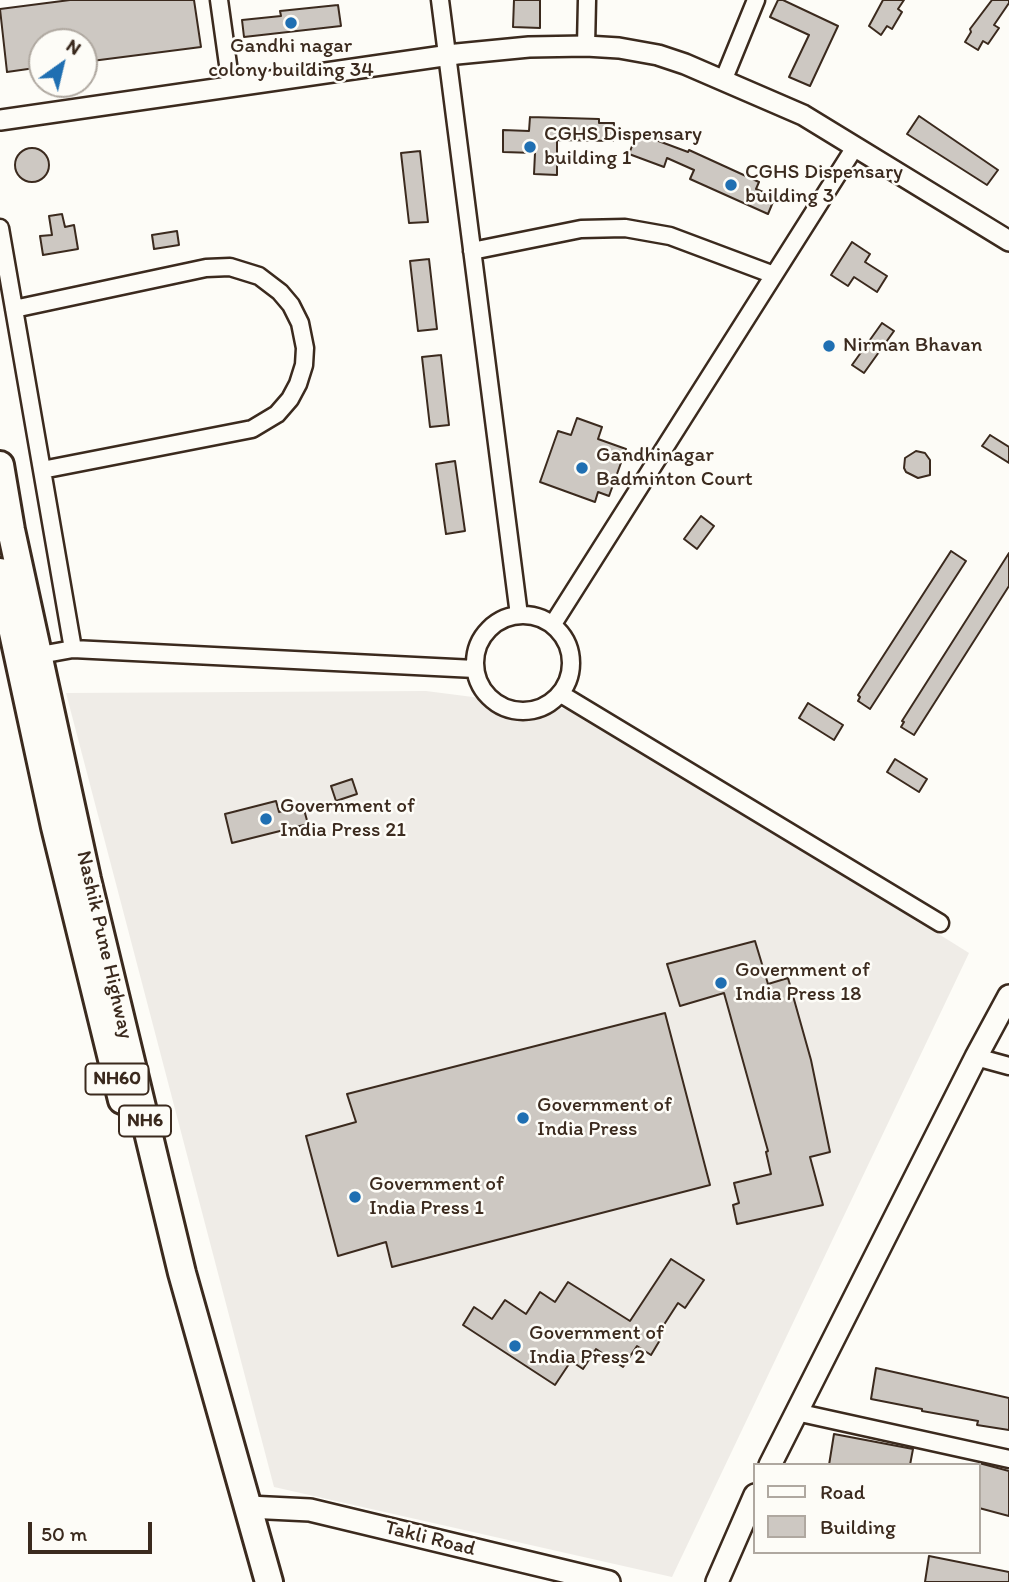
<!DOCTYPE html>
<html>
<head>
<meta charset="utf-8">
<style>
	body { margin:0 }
	#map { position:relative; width:1009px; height:1582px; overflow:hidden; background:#fdfcf7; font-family:Itim,sans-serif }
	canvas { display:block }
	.legend { position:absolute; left:753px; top:1463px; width:228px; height:91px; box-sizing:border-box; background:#fdfcf7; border:2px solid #afa8a0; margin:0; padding:9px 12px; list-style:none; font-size:21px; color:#3b2a1e }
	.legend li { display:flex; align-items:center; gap:14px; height:35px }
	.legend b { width:35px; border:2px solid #afa8a0 }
	.north { position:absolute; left:28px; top:28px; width:70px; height:70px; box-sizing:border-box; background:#fdfcf7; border:2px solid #afa8a0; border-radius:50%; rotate:34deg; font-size:19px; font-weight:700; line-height:28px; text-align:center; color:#3b2a1e }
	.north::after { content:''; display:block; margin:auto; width:24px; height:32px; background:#1f6fb2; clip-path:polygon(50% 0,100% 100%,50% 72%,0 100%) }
	.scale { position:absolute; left:28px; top:1522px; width:124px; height:32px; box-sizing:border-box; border:4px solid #3b2a1e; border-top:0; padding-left:9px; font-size:21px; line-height:24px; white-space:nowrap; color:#3b2a1e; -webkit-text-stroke:5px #fdfcf7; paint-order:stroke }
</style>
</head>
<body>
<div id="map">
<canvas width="1009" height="1582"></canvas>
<ul class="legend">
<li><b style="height:9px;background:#fdfcf7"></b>Road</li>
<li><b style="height:19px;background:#cdc8c2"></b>Building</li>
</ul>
<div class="north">N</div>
<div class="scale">50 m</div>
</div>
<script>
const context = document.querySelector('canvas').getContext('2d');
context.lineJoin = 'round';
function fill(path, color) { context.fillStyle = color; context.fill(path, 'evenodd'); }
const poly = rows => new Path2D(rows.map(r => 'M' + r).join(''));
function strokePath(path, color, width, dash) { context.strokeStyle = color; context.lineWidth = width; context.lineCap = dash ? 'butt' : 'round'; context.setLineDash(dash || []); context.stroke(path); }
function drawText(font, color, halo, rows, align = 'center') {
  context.font = font + ' Itim,sans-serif'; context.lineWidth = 5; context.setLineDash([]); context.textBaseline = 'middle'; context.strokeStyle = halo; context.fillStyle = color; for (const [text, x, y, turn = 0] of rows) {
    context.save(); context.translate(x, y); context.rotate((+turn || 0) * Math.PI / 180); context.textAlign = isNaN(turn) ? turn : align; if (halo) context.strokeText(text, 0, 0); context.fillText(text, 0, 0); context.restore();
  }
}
fill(poly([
	[426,691,582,711,969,953,672,1577,274,1487,66,693]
]), '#efece7');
const building = poly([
	[70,0,194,0,201,47,84,62,84,42,42,42,42,67,7,72,0,9,70,0],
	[514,0,540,0,540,28,513,27,514,0],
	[778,0,783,0,838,26,810,86,789,77,809,35,770,17,778,0],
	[883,0,904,0,898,9,902,12,892,29,887,26,881,35,869,26,883,0],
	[992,0,1009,0,1009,3,994,25,999,28,988,44,983,41,978,50,965,42,971,32,970,29,992,0],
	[338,5,341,26,244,37,242,20,281,16,280,11,338,5],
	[919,116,998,170,987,185,907,134,919,116],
	[530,117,599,119,599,123,614,123,613,141,557,140,557,175,534,174,535,153,503,152,503,130,529,131,530,117],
	[637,133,688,152,689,150,759,182,756,189,775,197,768,214,690,179,694,170,667,158,664,167,629,154,637,133],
	'15 165a17 17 0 1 1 34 0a17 17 0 1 1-34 0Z',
	[420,151,428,222,409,223,401,153,420,151],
	[62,214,65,227,74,225,78,249,43,255,40,236,52,235,49,216,62,214],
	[177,231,179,245,154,249,152,235,177,231],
	[852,242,870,254,865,262,887,276,877,292,854,277,848,286,831,275,852,242],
	[429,259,437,329,418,331,410,261,429,259],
	[882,323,894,331,864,373,852,365,882,323],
	[441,355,449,425,430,427,422,357,441,355],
	[577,418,602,427,598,439,626,449,609,496,598,492,595,502,540,482,558,431,571,435,577,418],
	[990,435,1009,447,1009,463,982,446,990,435],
	[916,451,925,453,930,460,930,475,918,478,906,472,904,468,905,458,916,451],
	[455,461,465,531,446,534,436,464,455,461],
	[701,516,714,526,697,549,684,539,701,516],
	[951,551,966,561,870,709,858,701,860,697,858,695,951,551],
	[1009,553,1009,586,914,735,901,727,904,722,902,721,1009,553],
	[808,703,843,725,834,740,799,718,808,703],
	[895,759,927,779,919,792,887,772,895,759],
	[352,779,357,794,336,801,331,786,352,779],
	[276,801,279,812,303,806,308,824,232,843,225,814,276,801],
	[755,941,768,984,788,978,811,1060,830,1152,810,1157,823,1205,737,1224,733,1205,739,1203,734,1183,771,1174,766,1152,768,1151,724,993,680,1006,667,964,755,941],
	[665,1013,710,1185,392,1267,386,1242,338,1256,306,1136,356,1122,347,1094,665,1013],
	[671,1259,704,1280,685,1308,678,1303,656,1337,660,1340,651,1355,637,1346,623,1367,596,1349,583,1369,571,1361,555,1385,463,1325,474,1307,492,1319,505,1300,526,1314,540,1292,555,1302,568,1282,630,1321,671,1259],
	[876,1368,1009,1398,1009,1430,977,1425,978,1421,922,1411,922,1409,871,1399,876,1368],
	[834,1434,913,1449,910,1465,829,1465,834,1434],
	[979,1463,1009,1471,1009,1516,979,1508,979,1463],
	[929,1556,1009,1572,1009,1582,925,1582,929,1556]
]);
fill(building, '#cdc8c2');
strokePath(building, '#3b2a1e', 2);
const minor = poly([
	[219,0,231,86],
	[440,0,519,615],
	[586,46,587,0],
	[723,81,756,0],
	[0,228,73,649,40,655],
	[472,251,581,229,625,228,670,236,774,275],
	[14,309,206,268,230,267,259,276,280,292,291,305,300,323,305,348,304,365,298,384,290,399,277,414,252,429,42,470],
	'475 663a48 48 0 1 1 96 0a48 48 0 1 1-96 0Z',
	[553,624,855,147],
	[73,649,475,669],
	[561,694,940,923],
	[976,1057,1009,1066],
	[796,1412,1009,1459]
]);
const tertiary = poly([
	[0,120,457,54,529,47,586,46,619,48,658,55,685,64,803,115,1009,241]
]);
const secondary = poly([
	[770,1465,976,1057,1009,996],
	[248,1507,310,1510,609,1582],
	[717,1582,755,1495]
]);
const trunk = poly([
	[0,465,11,530,87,879,182,1273,269,1582],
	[0,572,55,827,122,1100]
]);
strokePath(minor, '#3b2a1e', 21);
strokePath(tertiary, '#3b2a1e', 24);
strokePath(secondary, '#3b2a1e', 26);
strokePath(trunk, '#3b2a1e', 32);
strokePath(minor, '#fdfcf7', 16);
strokePath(tertiary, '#fdfcf7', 19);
strokePath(secondary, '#fdfcf7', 21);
strokePath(trunk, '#fdfcf7', 26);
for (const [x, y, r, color] of [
	[291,23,7,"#1f6fb2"],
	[530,147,7,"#1f6fb2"],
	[731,185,7,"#1f6fb2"],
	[829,346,7,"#1f6fb2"],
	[582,468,7,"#1f6fb2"],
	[266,819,7,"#1f6fb2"],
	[721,983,7,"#1f6fb2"],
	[523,1118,7,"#1f6fb2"],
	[355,1197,7,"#1f6fb2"],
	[515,1346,7,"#1f6fb2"]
]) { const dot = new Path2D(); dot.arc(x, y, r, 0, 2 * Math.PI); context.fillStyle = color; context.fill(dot); strokePath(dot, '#fdfcf7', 2.5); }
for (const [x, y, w] of [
	[117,1079,63],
	[145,1121,52]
]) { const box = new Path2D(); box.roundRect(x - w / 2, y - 15.5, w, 31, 5); context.fillStyle = '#fdfcf7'; context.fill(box); strokePath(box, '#3b2a1e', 2); }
drawText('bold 19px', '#3b2a1e', null, [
	["NH60",117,1079],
	["NH6",145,1121]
]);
drawText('21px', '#3b2a1e', '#fdfcf7', [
	["Gandhi nagar",291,47,"center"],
	["colony building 34",291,71,"center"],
	["CGHS Dispensary",544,135],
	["building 1",544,159],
	["CGHS Dispensary",745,173],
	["building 3",745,197],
	["Nirman Bhavan",843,346],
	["Gandhinagar",596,456],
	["Badminton Court",596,480],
	["Government of",280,807],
	["India Press 21",280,831],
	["Government of",735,971],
	["India Press 18",735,995],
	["Government of",537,1106],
	["India Press",537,1130],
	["Government of",369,1185],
	["India Press 1",369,1209],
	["Government of",529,1334],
	["India Press 2",529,1358]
], 'left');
drawText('21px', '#3b2a1e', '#fdfcf7', [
	["Nashik Pune Highway",104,945,77],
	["Takli Road",430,1539,14]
]);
</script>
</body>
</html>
